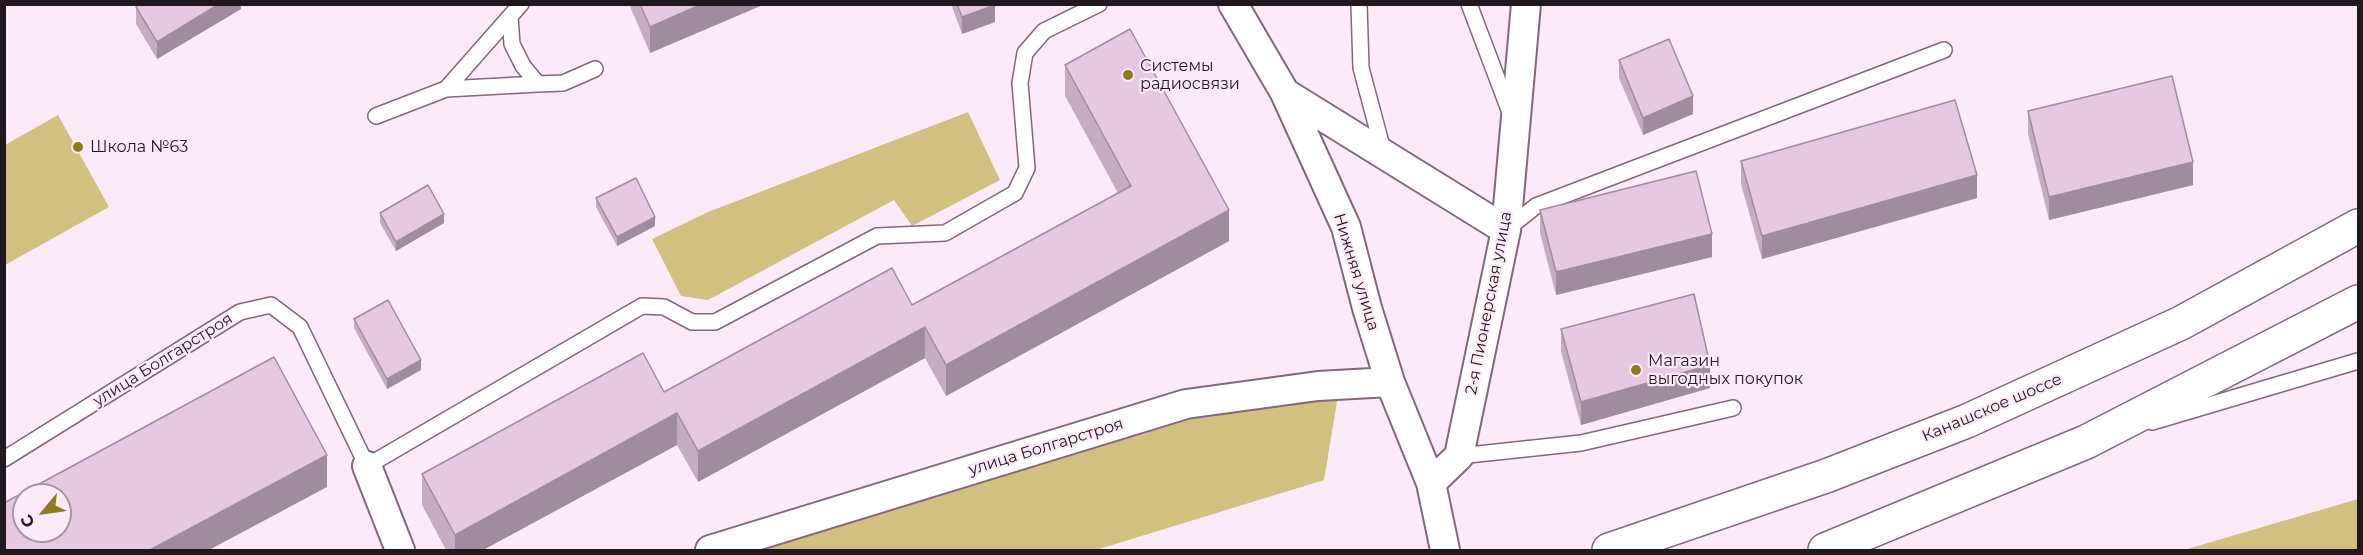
<!DOCTYPE html>
<html>
<head>
<meta charset="utf-8">
<style>
	body { margin:0 }
	#map { position:relative; width:2363px; height:555px; overflow:hidden; background:#fdeaf9; font-family:Montserrat,sans-serif }
	canvas { display:block }
	.frame { position:absolute; inset:0; border:6px solid #21171f; pointer-events:none }
	.north { position:absolute; left:12px; top:483px; width:60px; height:60px; box-sizing:border-box; background:#fdeaf9; border:2px solid #a596a2; border-radius:50%; rotate:241deg; font-size:16px; font-weight:700; line-height:24px; text-align:center; color:#21171f }
	.north::after { content:''; display:block; margin:auto; width:21px; height:27px; background:#8f7a20; clip-path:polygon(50% 0,100% 100%,50% 72%,0 100%) }
</style>
</head>
<body>
<div id="map">
<canvas width="2363" height="555"></canvas>
<div class="frame"></div>
<div class="north">С</div>
</div>
<script>
const context = document.querySelector('canvas').getContext('2d');
context.lineJoin = 'round';
function fill(path, color) { context.fillStyle = color; context.fill(path, 'evenodd'); }
const poly = rows => new Path2D(rows.map(r => 'M' + r).join(''));
function strokePath(path, color, width, dash) { context.strokeStyle = color; context.lineWidth = width; context.lineCap = dash ? 'butt' : 'round'; context.setLineDash(dash || []); context.stroke(path); }
function drawText(font, color, halo, rows, align = 'center') {
  context.font = font + ' Montserrat,sans-serif'; context.lineWidth = 4.5; context.setLineDash([]); context.textBaseline = 'middle'; context.strokeStyle = halo; context.fillStyle = color; for (const [text, x, y, turn = 0] of rows) {
    context.save(); context.translate(x, y); context.rotate((+turn || 0) * Math.PI / 180); context.textAlign = isNaN(turn) ? turn : align; if (halo) context.strokeText(text, 0, 0); context.fillText(text, 0, 0); context.restore();
  }
}
fill(poly([
	[968,112,1000,180,912,226,894,200,708,300,681,296,652,239,708,212],
	[58,115,109,207,5,265,5,145],
	[1342,371,1324,480,1096,550,741,550],
	[2358,499,2358,550,2184,550]
]), '#d1c07f');
const lane = poly([
	[1359,4,1361,68,1384,154],
	[1469,4,1511,115],
	[538,84,563,83,595,69],
	[446,89,538,84,523,66,512,44,510,17],
	[376,116,446,89,521,4],
	[1506,230,1536,206,1944,50],
	[2152,422,2358,361],
	[1459,456,1581,443,1733,408],
	[4,459,240,312,271,305,300,327,367,466,642,306,664,307,692,322,715,322,877,236,945,233,1015,193,1027,168,1020,83,1025,53,1044,31,1099,4]
]);
const street = poly([
	[1233,4,1285,93,1346,227,1367,308,1390,382,1431,483,1445,550],
	[1285,93,1506,230],
	[367,466,400,550],
	[1431,483,1459,456,1506,230,1526,4],
	[710,550,1186,404,1318,386,1390,382]
]);
const primary = poly([
	[1609,550,1826,476,1967,421,2181,323,2358,226],
	[1825,550,2086,442,2358,302]
]);
strokePath(lane, '#82687d', 18);
strokePath(street, '#82687d', 32);
strokePath(primary, '#82687d', 36);
strokePath(lane, '#fff', 15);
strokePath(street, '#fff', 28);
strokePath(primary, '#fff', 33);
fill(poly([
	[241,4,241,9,157,59,136,24,136,7],
	[629,4,765,4,650,53],
	[951,4,995,4,995,22,962,34],
	[1619,60,1693,114,1643,135,1619,78],
	[1065,65,1229,241,946,396,925,358,698,482,677,445,483,550,446,550,422,505,422,474,664,392,912,305,1118,193,1065,96],
	[2028,111,2193,185,2049,220,2028,134],
	[1741,161,1977,198,1762,259,1741,184],
	[596,198,655,226,617,246,596,207],
	[1540,210,1712,257,1556,295,1540,233],
	[380,213,444,223,396,251,380,223],
	[354,319,421,370,387,389,354,328],
	[1561,329,1710,388,1581,425,1561,352]
]), '#c6acc1');
fill(poly([
	[219,4,241,4,241,9,157,59,157,42],
	[702,4,765,4,650,53,650,27],
	[995,5,995,22,962,34,962,17],
	[1693,96,1693,114,1643,135,1643,118],
	[2193,162,2193,185,2049,220,2049,197],
	[1977,175,1977,198,1762,259,1762,236],
	[1229,210,1229,241,946,396,946,365],
	[444,214,444,223,396,251,396,242],
	[655,217,655,226,617,246,617,237],
	[1712,234,1712,257,1556,295,1556,272],
	[925,327,925,358,698,482,698,451],
	[421,360,421,370,387,389,387,379],
	[1710,365,1710,388,1581,425,1581,402],
	[677,413,677,445,483,550,455,550,455,535],
	[327,455,327,487,209,550,150,550]
]), '#a18c9d');
const building = poly([
	[140,4,219,4,157,42,136,7,140,4],
	[640,4,702,4,650,27,640,4],
	[957,4,995,4,995,5,962,17,957,4],
	[1130,29,1229,210,946,365,925,327,698,451,677,413,455,535,422,474,643,353,664,392,892,268,912,305,1131,186,1065,65,1130,29],
	[1669,39,1693,96,1643,118,1619,60,1669,39],
	[2172,76,2193,162,2049,197,2028,111,2172,76],
	[1955,100,1977,175,1762,236,1741,161,1955,100],
	[1696,171,1712,234,1556,272,1540,210,1696,171],
	[636,178,655,217,617,237,596,198,636,178],
	[428,185,444,214,396,242,380,213,428,185],
	[1694,294,1710,365,1581,402,1561,329,1694,294],
	[388,300,421,360,387,379,354,319,388,300],
	[274,357,327,455,150,550,4,550,4,503,274,357],
	[24,495,60,495,60,531,24,531,24,495]
]);
fill(building, '#e6c8e0');
strokePath(building, '#a18c9d', 1.5);
for (const [x, y, r, color] of [
	[1128,75,6,"#8f7a20"],
	[78,147,6,"#8f7a20"],
	[1636,370,6,"#8f7a20"]
]) { const dot = new Path2D(); dot.arc(x, y, r, 0, 2 * Math.PI); context.fillStyle = color; context.fill(dot); strokePath(dot, '#fdeaf9', 2); }
drawText('16px', '#21171f', '#fdeaf9', [
	["Системы",1140,66],
	["радиосвязи",1140,84],
	["Школа №63",90,147],
	["Магазин",1648,361],
	["выгодных покупок",1648,379]
], 'left');
drawText('16px', '#21171f', '#fdeaf9', [
	["Нижняя улица",1356,272,73],
	["2-я Пионерская улица",1489,303,-79],
	["улица Болгарстроя",163,360,-32],
	["Канашское шоссе",1992,408,-23],
	["улица Болгарстроя",1046,447,-17]
]);
</script>
</body>
</html>
